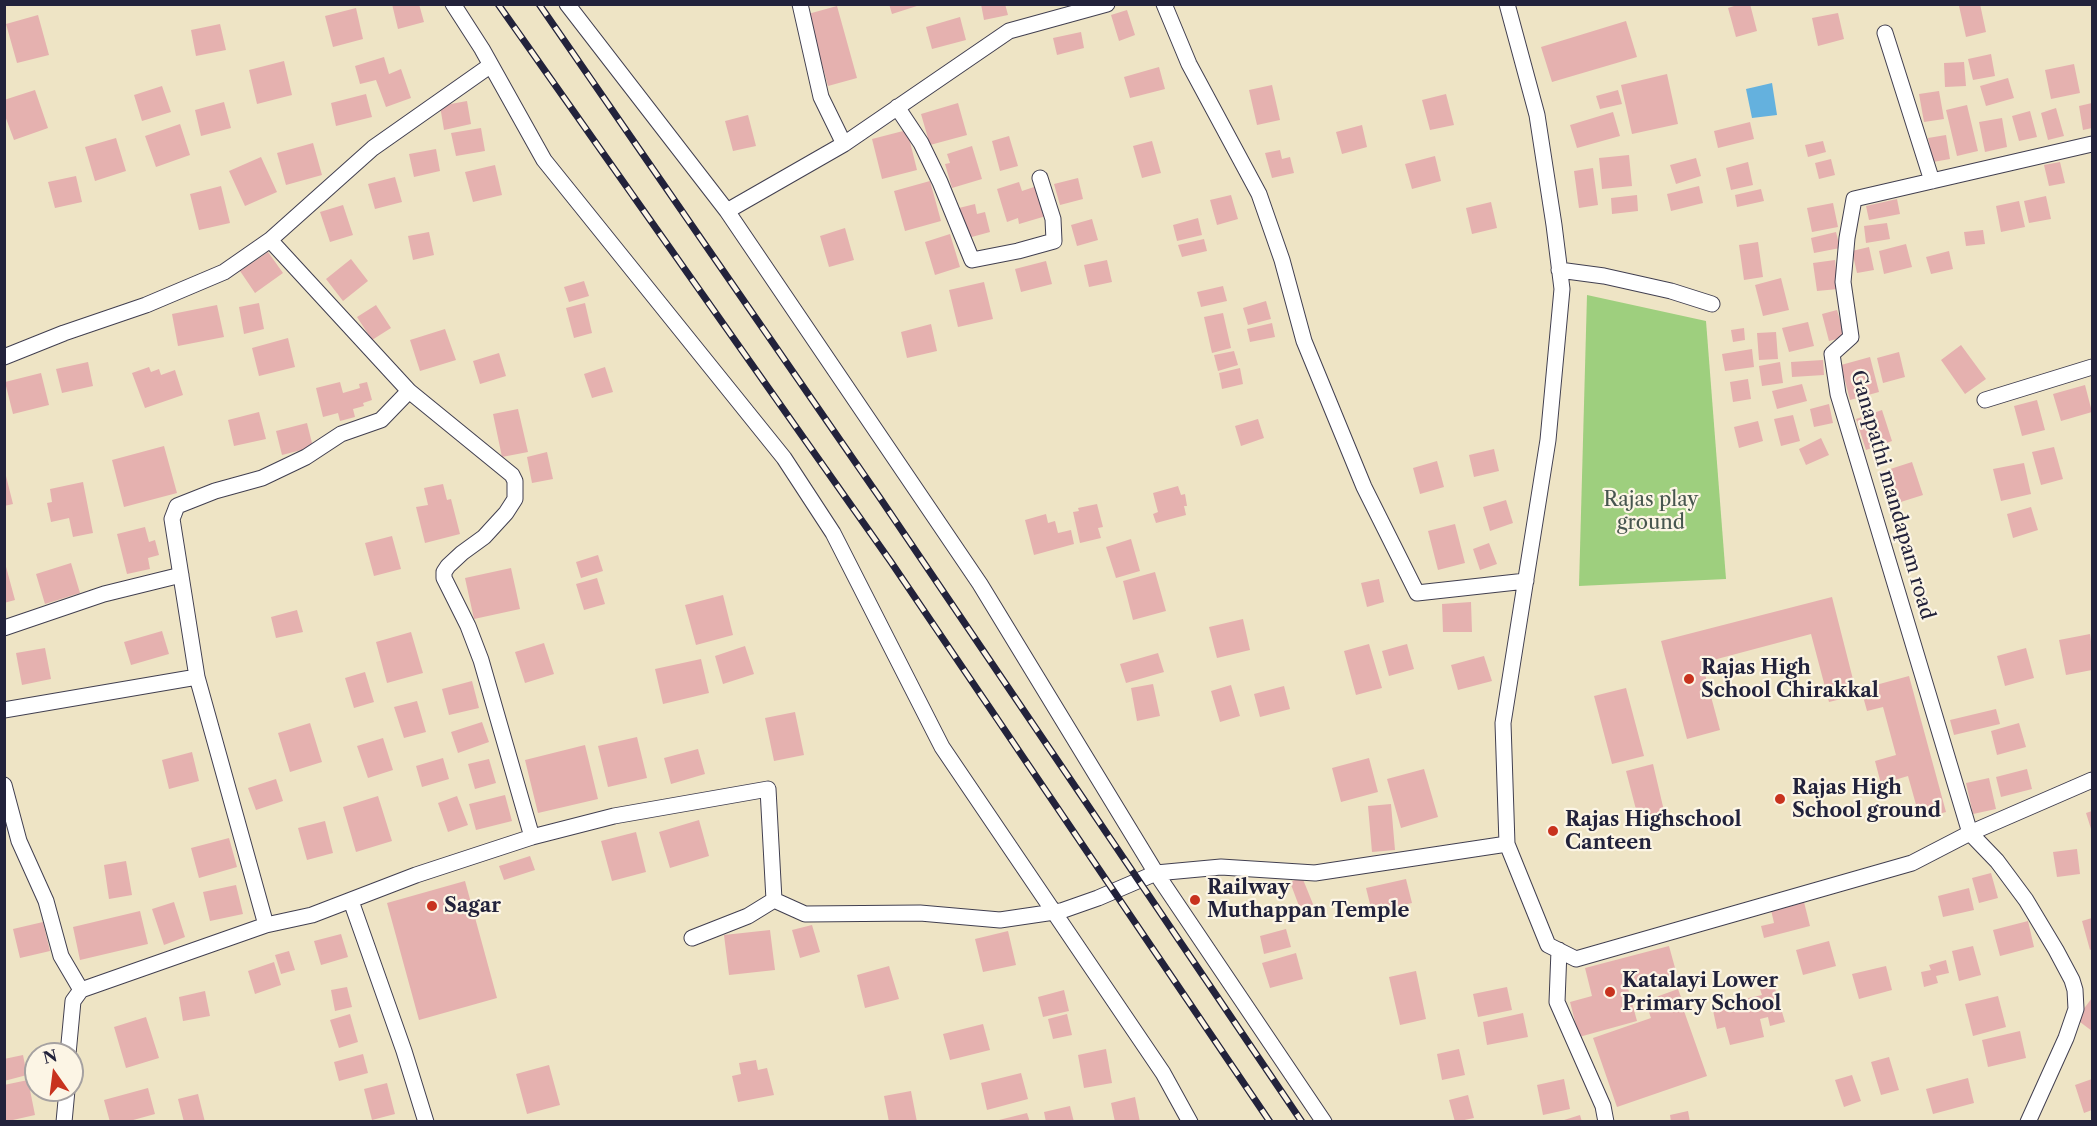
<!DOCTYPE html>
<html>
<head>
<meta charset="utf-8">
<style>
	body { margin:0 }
	#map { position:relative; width:2097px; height:1126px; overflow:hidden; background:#eee4c5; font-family:"Libre Caslon Text",serif }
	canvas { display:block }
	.frame { position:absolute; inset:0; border:6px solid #22223b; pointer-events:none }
	.north { position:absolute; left:24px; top:1042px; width:60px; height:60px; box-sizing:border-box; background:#fcf5e5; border:2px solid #a5a1a1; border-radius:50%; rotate:346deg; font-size:16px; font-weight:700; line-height:24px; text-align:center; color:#22223b }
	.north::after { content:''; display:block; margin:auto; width:21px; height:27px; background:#c8321e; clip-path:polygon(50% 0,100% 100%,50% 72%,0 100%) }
</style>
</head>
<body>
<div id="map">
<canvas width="2097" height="1126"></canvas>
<div class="frame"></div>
<div class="north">N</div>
</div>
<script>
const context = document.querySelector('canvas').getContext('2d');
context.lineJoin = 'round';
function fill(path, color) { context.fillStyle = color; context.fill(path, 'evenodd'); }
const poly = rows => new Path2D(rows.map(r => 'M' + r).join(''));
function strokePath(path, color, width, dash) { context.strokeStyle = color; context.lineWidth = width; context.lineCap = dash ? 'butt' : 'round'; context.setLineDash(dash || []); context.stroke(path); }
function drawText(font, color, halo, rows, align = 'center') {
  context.font = font + ' "Libre Caslon Text",serif'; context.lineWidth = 4.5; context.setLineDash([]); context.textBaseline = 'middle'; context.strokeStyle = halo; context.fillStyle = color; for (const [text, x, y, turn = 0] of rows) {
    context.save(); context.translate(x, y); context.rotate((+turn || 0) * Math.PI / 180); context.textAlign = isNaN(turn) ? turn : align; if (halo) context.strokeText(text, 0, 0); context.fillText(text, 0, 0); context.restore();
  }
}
fill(poly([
	[1587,295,1706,321,1726,579,1579,586]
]), '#9ecf7e');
fill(poly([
	[1772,83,1777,115,1752,118,1746,89]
]), '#64b1de');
fill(poly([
	[392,4,419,4,424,22,398,29],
	[889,4,920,4,920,5,892,14],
	[981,4,1005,4,1008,15,984,20],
	[1740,4,1750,4,1757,31,1736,37,1728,8],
	[1967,4,1980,4,1986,32,1966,37,1959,6],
	[837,6,857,78,828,86,808,14],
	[356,8,363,39,333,47,325,16],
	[1127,10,1135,35,1119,41,1111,15],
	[1838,13,1844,39,1818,46,1812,18],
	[38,15,49,55,17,63,6,24],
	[960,17,966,40,932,49,926,27],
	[1626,21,1637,57,1552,82,1541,47],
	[220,24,226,50,196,56,191,30],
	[1081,32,1084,48,1057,55,1053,38],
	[1991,54,1995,76,1973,80,1968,59],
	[384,57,389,74,401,69,411,98,386,107,376,80,360,84,355,66],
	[284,61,292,95,257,104,249,70],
	[1964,62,1966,86,1945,87,1944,63],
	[2074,64,2080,93,2051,99,2045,70],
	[1159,67,1165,89,1130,98,1124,77],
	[1667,74,1678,124,1632,134,1621,85],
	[2008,78,2014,98,1986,106,1980,86],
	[1272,85,1280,120,1257,125,1249,90],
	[162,86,171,112,142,121,134,95],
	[35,90,48,128,14,140,4,113,4,100],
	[1618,90,1622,104,1600,109,1596,96],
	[1939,91,1944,119,1924,122,1919,94],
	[366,94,372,117,336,126,331,103],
	[1446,94,1454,125,1430,130,1422,100],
	[467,101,471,124,444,130,440,106],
	[224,102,231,128,201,136,195,110],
	[958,103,967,135,930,145,921,114],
	[2092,103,2092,128,2083,130,2079,106],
	[1967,105,1978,151,1957,156,1946,110],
	[2056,108,2064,136,2048,140,2041,113],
	[2030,111,2037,137,2019,141,2012,116],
	[1613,112,1620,136,1577,148,1570,125],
	[748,115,756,146,733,151,725,121],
	[2002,118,2007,147,1985,152,1979,122],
	[1750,122,1754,139,1718,148,1714,131],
	[180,124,190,155,156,167,145,136],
	[1362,125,1367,147,1342,154,1336,132],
	[481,128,485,151,456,156,451,133],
	[907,130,917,170,882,179,872,139],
	[1946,135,1950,159,1933,162,1928,138],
	[1009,136,1018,166,1000,171,992,141],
	[116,138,126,171,95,181,85,147],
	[1152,141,1161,173,1142,178,1133,146],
	[1823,141,1826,152,1808,157,1805,145],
	[313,143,322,175,286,185,277,153],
	[972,146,982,179,952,188,945,164,950,163,947,154],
	[436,149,440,171,414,177,409,154],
	[1280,150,1282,159,1290,157,1294,173,1272,178,1265,153],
	[1629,155,1632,186,1602,189,1599,158],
	[1435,156,1441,181,1412,189,1405,164],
	[261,157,277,192,245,206,229,171],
	[1696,158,1701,176,1676,184,1670,165],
	[1831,159,1835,175,1819,179,1815,163],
	[1748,162,1753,185,1731,190,1726,168],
	[2060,162,2065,183,2049,186,2044,165],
	[495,165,502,195,473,202,465,172],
	[1593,168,1598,205,1579,208,1574,171],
	[76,176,82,202,55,208,48,182],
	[395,177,402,202,375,209,368,184],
	[1078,178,1083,199,1060,205,1054,184],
	[930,181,941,221,905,231,894,191],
	[1019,182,1022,191,1037,186,1046,216,1019,224,1018,218,1007,222,997,189],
	[221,186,230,223,199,230,190,194],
	[1699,186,1703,203,1671,211,1667,194],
	[1761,189,1764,201,1737,207,1735,195],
	[1231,195,1238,219,1217,225,1210,200],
	[1637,195,1638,211,1612,214,1611,198],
	[2046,196,2051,219,2029,223,2024,201],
	[1897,199,1900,214,1869,220,1866,206],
	[2019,201,2025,227,2001,232,1996,206],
	[1491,202,1497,228,1472,234,1466,208],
	[1833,203,1838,227,1812,232,1807,208],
	[975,204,977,214,985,212,990,232,968,238,959,208],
	[343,205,353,235,330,242,320,212],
	[1198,218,1202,235,1177,241,1173,225],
	[1092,219,1098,240,1077,246,1071,225],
	[1887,223,1890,239,1866,243,1864,226],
	[845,228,854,260,829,267,820,236],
	[1983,230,1985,244,1966,246,1964,232],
	[429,232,434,255,413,260,408,236],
	[1836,232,1840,248,1814,253,1811,238],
	[950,234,960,267,935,275,925,242],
	[1204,239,1207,251,1182,257,1178,245],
	[1758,242,1763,277,1744,280,1739,245],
	[1906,244,1912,267,1884,274,1879,251],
	[1869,247,1874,270,1857,273,1852,251],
	[1949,251,1953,269,1931,274,1926,257],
	[268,252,283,273,255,293,240,271],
	[351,259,368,281,343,301,326,279],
	[1107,260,1112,282,1089,287,1084,265],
	[1835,260,1838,289,1817,291,1813,263],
	[1046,261,1052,284,1021,292,1015,269],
	[1781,278,1789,310,1763,316,1755,285],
	[584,281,589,296,569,302,564,287],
	[984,282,993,319,958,327,949,290],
	[1223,286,1227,301,1201,307,1197,292],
	[1266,301,1271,319,1248,325,1243,308],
	[259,303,264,329,244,334,239,307],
	[585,303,592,333,574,338,566,308],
	[217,305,224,337,178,346,172,314],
	[376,305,391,328,372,340,357,317],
	[1837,310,1845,337,1829,341,1822,314],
	[1223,313,1231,348,1212,353,1204,317],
	[1808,322,1814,346,1789,352,1782,328],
	[1272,323,1275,337,1250,342,1247,329],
	[931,324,937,351,907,358,901,332],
	[1744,328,1745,340,1733,342,1731,330],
	[445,329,456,360,420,371,410,340],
	[1776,332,1778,359,1759,360,1757,333],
	[288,338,295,367,259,376,252,348],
	[1961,345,1986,379,1965,394,1941,360],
	[1752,349,1754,367,1725,371,1722,354],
	[1234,351,1238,365,1218,371,1214,355],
	[1899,352,1905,377,1883,383,1877,358],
	[499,353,506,376,480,384,473,361],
	[1870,357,1879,392,1850,400,1841,365],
	[1823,360,1824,375,1792,377,1791,362],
	[88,362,93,386,62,393,56,369],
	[1780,362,1783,383,1762,386,1759,366],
	[149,367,151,372,159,369,161,375,175,370,183,395,145,408,132,373],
	[605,367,613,392,592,398,584,374],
	[1240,368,1243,384,1222,389,1219,373],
	[41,373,49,405,13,414,5,382],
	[1748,379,1751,399,1733,402,1730,382],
	[340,382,343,393,360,388,359,384,367,382,372,400,363,403,364,406,353,409,355,417,340,421,338,413,323,417,316,388],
	[1802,384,1807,401,1777,409,1772,391],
	[2085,385,2092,412,2061,421,2053,394],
	[2037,400,2045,430,2022,436,2014,406],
	[1829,404,1833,423,1814,427,1810,409],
	[518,409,528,452,502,457,493,414],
	[1882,410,1892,441,1866,450,1856,419],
	[259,412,266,439,234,446,228,420],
	[1793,415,1800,441,1781,446,1774,419],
	[1258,419,1264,438,1241,446,1235,426],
	[1758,421,1763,441,1739,448,1734,427],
	[307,423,313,447,282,455,276,431],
	[1821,438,1829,455,1806,465,1799,449],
	[164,446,177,493,124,507,112,460],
	[2054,447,2063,479,2041,485,2032,452],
	[1494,449,1499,471,1474,477,1469,455],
	[547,452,553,479,532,483,527,457],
	[1437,461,1444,487,1420,494,1413,468],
	[1912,462,1923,495,1888,506,1878,473],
	[2024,463,2031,494,2001,501,1993,469],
	[5,472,13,504,4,506,4,473],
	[83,482,93,533,73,537,69,518,51,522,47,503,52,502,50,489],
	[443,484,447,500,451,499,460,534,425,543,416,507,428,505,424,488],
	[1178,486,1181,495,1185,494,1187,506,1184,506,1186,515,1156,523,1153,514,1158,512,1153,493],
	[1506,500,1513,523,1490,531,1483,507],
	[1097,504,1103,527,1098,528,1101,538,1080,543,1073,512,1079,511,1078,508],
	[2031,507,2038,530,2013,538,2007,514],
	[1046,514,1048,523,1055,521,1058,533,1071,530,1074,544,1034,555,1025,520],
	[1455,524,1465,563,1438,570,1428,531],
	[145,527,149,542,155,540,159,555,148,558,150,569,127,574,117,534],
	[392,536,401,569,374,576,365,543],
	[1131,539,1140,571,1116,578,1106,547],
	[1489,543,1497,564,1480,570,1473,549],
	[598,555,603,571,581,578,576,562],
	[5,563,15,600,4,603,4,564],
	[71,563,80,593,45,604,36,574],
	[511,568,520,609,474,619,465,578],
	[1155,572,1166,611,1133,620,1123,581],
	[597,578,605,604,584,610,576,584],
	[1379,579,1384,602,1367,607,1361,583],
	[723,595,733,635,696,645,685,605],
	[1832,597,1857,695,1829,702,1811,634,1702,663,1720,730,1687,739,1661,641],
	[1471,602,1472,632,1443,632,1442,604],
	[297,610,303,632,276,638,271,617],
	[1243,619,1250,650,1217,658,1209,627],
	[162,631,169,654,131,665,124,642],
	[411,632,423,673,387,683,376,642],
	[2090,634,2092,649,2092,670,2066,675,2059,640],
	[544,643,554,674,525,683,515,652],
	[1369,644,1382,688,1356,695,1344,651],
	[1407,644,1414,669,1389,676,1382,651],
	[745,646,754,674,723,684,715,656],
	[45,648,51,679,22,685,16,653],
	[2026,648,2034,678,2005,686,1997,656],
	[1158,653,1164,672,1126,683,1120,664],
	[1484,656,1492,681,1458,690,1451,665],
	[701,659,709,693,663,704,655,669],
	[365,672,374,702,354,708,345,678],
	[1909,676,1946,812,1920,819,1908,776,1881,784,1875,761,1896,755,1883,707,1867,711,1861,689],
	[472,681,479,708,449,715,442,689],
	[1153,684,1160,716,1137,721,1131,688],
	[1231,685,1240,716,1220,722,1211,691],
	[1284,686,1290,709,1260,717,1254,694],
	[1626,688,1644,756,1612,764,1594,696],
	[417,701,426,732,404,738,394,707],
	[1996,709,2000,724,1954,735,1950,720],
	[795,712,804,755,774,761,765,718],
	[482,722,489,742,458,753,451,732],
	[310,723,322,762,290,772,278,733],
	[2019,723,2026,747,1997,755,1991,731],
	[637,737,647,778,608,787,598,746],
	[383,738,393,770,368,778,357,746],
	[585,745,598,799,538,813,525,760],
	[698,749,705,774,671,784,664,758],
	[192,752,199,781,169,789,162,760],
	[443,758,449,779,422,787,416,766],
	[1369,758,1378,792,1341,802,1332,768],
	[489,759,496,783,475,789,468,764],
	[1653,764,1665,815,1639,821,1626,771],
	[1424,769,1438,817,1401,828,1387,779],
	[2027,769,2032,789,2001,797,1996,777],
	[1989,778,1996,809,1973,814,1966,783],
	[276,779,283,801,256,810,248,788],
	[505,795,512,821,476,830,469,804],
	[378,796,392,841,356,852,343,807],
	[457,796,468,825,448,832,438,803],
	[1391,804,1395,850,1372,852,1368,806],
	[2092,811,2092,832,2086,813],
	[699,820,709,856,670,868,659,832],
	[325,821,333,853,307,860,298,828],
	[636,832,646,872,612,881,601,841],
	[229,838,237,867,199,878,191,848],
	[2077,849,2080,874,2057,877,2053,852],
	[530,856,535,870,504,880,499,866],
	[126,861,132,895,109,899,104,865],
	[1991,873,1998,898,1979,903,1972,878],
	[1302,877,1315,909,1302,914,1290,882],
	[1406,879,1412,903,1372,912,1366,888],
	[465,881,497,998,419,1020,387,903],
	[236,885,243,914,210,921,203,892],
	[1969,888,1974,910,1943,917,1938,896],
	[174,902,185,937,164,945,152,909],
	[1804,902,1810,926,1764,938,1761,926,1774,923,1771,910],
	[140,911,148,944,80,960,73,927],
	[2092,918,2092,949,2090,950,2082,921],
	[2028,921,2034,947,2000,956,1993,930],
	[43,922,50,951,20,958,13,929],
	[812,925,820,952,800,958,792,930],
	[1286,929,1291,947,1264,954,1260,936],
	[770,930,775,970,729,975,724,935],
	[1008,931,1016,965,983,972,975,939],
	[341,934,348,957,321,965,314,941],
	[1829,941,1836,966,1803,975,1796,950],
	[1669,946,1677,975,1628,988,1637,1021,1579,1037,1570,1002,1592,996,1585,968],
	[1973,946,1981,975,1959,981,1952,951],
	[289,951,295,970,281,974,275,955],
	[1296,953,1303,979,1270,988,1262,963],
	[1946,960,1949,973,1936,976,1938,983,1924,987,1921,972,1931,970,1929,965],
	[274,962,281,985,255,994,248,971],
	[889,966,899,999,865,1008,857,975],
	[1886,966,1892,990,1859,999,1852,974],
	[1416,971,1426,1019,1400,1025,1389,977],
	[1774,985,1785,1022,1770,1026,1768,1017,1760,1019,1764,1037,1730,1045,1725,1027,1717,1029,1712,1006,1762,995,1760,989],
	[347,987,352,1007,335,1011,331,990],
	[1507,987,1512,1010,1478,1017,1473,994],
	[1678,989,1686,1011,1684,1011,1707,1076,1617,1107,1593,1038,1651,1018,1645,1001],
	[1064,990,1069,1011,1043,1017,1038,997],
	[205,991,210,1016,183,1021,179,997],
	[1998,996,2006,1027,1973,1036,1965,1004],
	[2092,998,2092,1031,2076,1019],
	[1523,1013,1528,1037,1487,1045,1483,1022],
	[350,1014,358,1042,339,1048,330,1020],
	[1067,1014,1072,1035,1053,1039,1048,1019],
	[146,1017,159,1058,126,1068,114,1027],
	[983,1024,990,1050,950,1060,943,1034],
	[2020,1031,2026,1058,1988,1067,1982,1040],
	[1106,1049,1112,1083,1084,1088,1078,1055],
	[1459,1049,1465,1075,1442,1080,1437,1054],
	[363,1054,368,1073,339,1081,334,1062],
	[23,1055,27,1075,4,1081,4,1059],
	[1889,1057,1899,1090,1881,1095,1871,1062],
	[756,1060,758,1070,767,1068,774,1095,738,1102,732,1076,741,1074,739,1063],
	[549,1065,560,1105,527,1114,516,1074],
	[1021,1073,1028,1099,987,1110,981,1083],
	[1852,1075,1861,1101,1844,1107,1835,1080],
	[1968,1078,1974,1103,1933,1114,1926,1089],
	[1564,1079,1570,1109,1543,1115,1537,1085],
	[2092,1079,2092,1110,2084,1113,2075,1085],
	[28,1080,35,1115,4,1122,4,1085],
	[387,1083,395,1114,372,1120,364,1089],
	[148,1088,155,1114,126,1122,110,1122,104,1100],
	[911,1091,917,1122,889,1122,884,1096],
	[198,1094,205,1122,184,1122,178,1099],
	[1468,1095,1474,1118,1455,1122,1449,1100],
	[1135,1097,1140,1122,1115,1122,1111,1103],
	[1070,1106,1074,1122,1046,1122,1044,1112],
	[1688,1111,1690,1122,1671,1122,1670,1115],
	[1027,1113,1030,1122,995,1122,995,1121],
	[1580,1115,1582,1122,1561,1122,1561,1121]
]), '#e5b1af');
const street = poly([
	[453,4,482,49,544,160,784,458,833,533,942,747,1163,1073,1190,1122],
	[567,4,727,211,980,584,1156,873,1324,1122],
	[1164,4,1189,64,1259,194,1282,260,1304,341,1364,487,1417,593,1526,581],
	[1507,4,1537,115,1554,225,1562,289,1548,440,1503,723,1507,844,1548,945,1576,959,1912,863,1970,833,2092,780],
	[1885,33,1932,181],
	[897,107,921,143,940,182,972,260,1018,251,1054,241,1053,219,1040,178],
	[844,144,1009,31,1107,4],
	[727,211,844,144,821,97,800,4],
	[270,240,409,391,512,475,515,481,515,499,506,513,484,537,462,553,448,566,444,572,444,578,468,626,481,660,532,837],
	[1559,270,1604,276,1671,291,1712,304],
	[4,357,64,333,146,305,224,272,270,240,373,148,491,65],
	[1985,400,2092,367],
	[4,628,104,594,181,575],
	[4,710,197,677],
	[4,785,19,841,46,901,61,956,81,990],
	[351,901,404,1051,426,1122],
	[266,925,197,677,172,519,177,506,215,491,262,478,306,457,341,434,381,420,409,391],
	[692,938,748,916,774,900],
	[1559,950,1557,1002,1603,1106,1606,1122],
	[68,1054,73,1001,81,990,266,925,312,915,416,875,532,837,614,816,768,789,774,900,805,914,920,913,1000,920,1061,911,1098,898,1156,873,1221,867,1315,873,1507,844],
	[64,1122,67,1090],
	[2028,1122,2066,1038,2076,1009,2075,990,2072,980,2056,950,2026,900,1997,861,1970,833,1838,394,1832,354,1851,337,1843,282,1847,238,1854,199,2092,144]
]);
strokePath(street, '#413f50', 17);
strokePath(street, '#fff', 15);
const rail = poly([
	[498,4,891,562,1270,1122],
	[539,4,880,498,1302,1122]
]);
strokePath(rail, '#22223b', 7);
strokePath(rail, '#fcf5e5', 4.5, [14]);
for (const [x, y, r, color] of [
	[1689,679,6,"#c8321e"],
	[1780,799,6,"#c8321e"],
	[1553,831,6,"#c8321e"],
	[1195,900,6,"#c8321e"],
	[432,906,6,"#c8321e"],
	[1610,992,6,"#c8321e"]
]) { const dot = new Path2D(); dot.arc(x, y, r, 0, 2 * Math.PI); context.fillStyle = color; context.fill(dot); strokePath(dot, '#fcf5e5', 2); }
drawText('20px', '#22223b', '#fcf5e5', [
	["Ganapathi mandapam road",1892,495,74]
]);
drawText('20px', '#47564f', '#fcf5e5', [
	["Rajas play",1651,500],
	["ground",1651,523]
]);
drawText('bold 20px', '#22223b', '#fcf5e5', [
	["Rajas High",1701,668],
	["School Chirakkal",1701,691],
	["Rajas High",1792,788],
	["School ground",1792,811],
	["Rajas Highschool",1565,820],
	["Canteen",1565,843],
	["Railway",1207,888],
	["Muthappan Temple",1207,911],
	["Sagar",444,906],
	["Katalayi Lower",1622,981],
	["Primary School",1622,1004]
], 'left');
</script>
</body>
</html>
